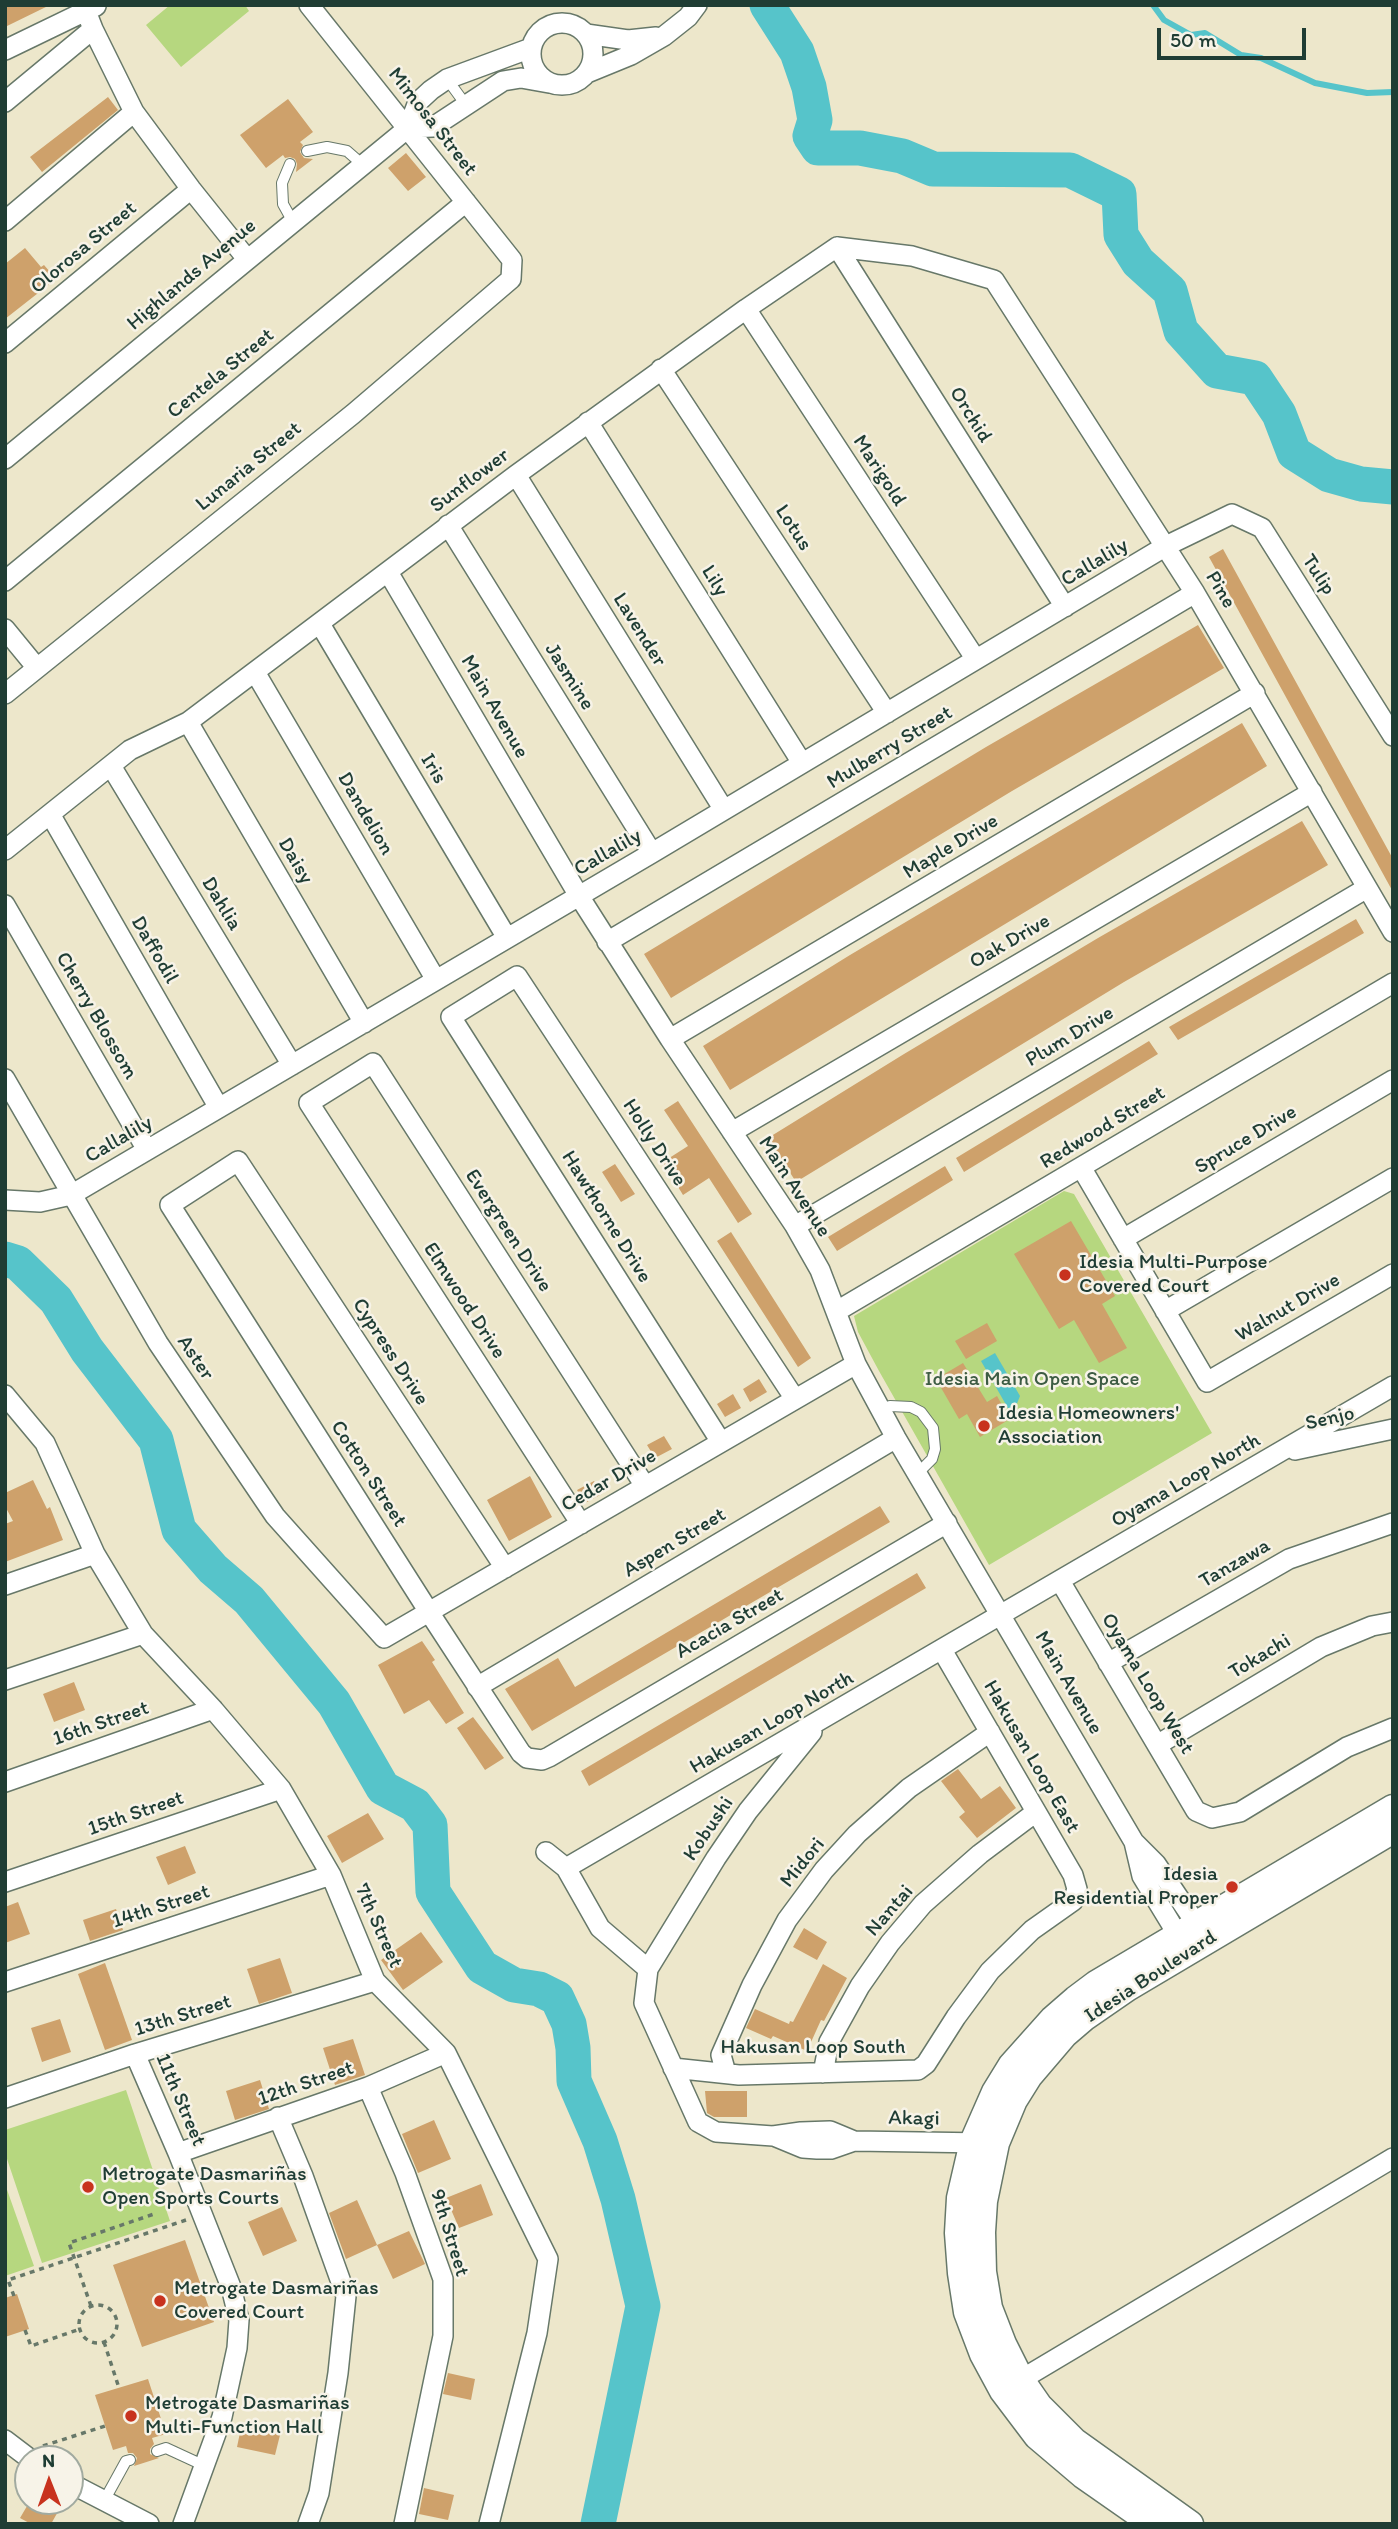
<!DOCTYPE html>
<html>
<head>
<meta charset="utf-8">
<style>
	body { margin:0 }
	#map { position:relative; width:1398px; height:2529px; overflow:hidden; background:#ede7cb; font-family:Itim,sans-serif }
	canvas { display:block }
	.frame { position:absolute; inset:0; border:7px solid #1f3d34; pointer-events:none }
	.north { position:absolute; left:14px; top:2445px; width:70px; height:70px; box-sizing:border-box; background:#f7f3e8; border:2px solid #a1aaa0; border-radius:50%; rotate:359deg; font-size:19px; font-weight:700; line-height:28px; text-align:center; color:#1f3d34 }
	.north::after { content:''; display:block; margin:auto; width:24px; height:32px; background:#c8321e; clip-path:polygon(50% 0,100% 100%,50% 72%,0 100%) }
	.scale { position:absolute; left:1157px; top:28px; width:149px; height:32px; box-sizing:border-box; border:4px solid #1f3d34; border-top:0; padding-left:9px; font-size:21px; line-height:24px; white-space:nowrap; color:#1f3d34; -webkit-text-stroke:5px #f7f3e8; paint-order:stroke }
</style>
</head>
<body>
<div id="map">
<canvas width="1398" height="2529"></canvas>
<div class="frame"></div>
<div class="north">N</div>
<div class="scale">50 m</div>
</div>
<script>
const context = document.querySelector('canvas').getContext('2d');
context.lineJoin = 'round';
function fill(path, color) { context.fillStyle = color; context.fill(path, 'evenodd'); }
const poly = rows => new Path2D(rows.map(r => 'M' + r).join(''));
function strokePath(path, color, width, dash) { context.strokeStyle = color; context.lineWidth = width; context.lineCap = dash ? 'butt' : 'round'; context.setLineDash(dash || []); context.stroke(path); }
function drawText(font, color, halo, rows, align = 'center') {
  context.font = font + ' Itim,sans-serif'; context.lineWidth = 5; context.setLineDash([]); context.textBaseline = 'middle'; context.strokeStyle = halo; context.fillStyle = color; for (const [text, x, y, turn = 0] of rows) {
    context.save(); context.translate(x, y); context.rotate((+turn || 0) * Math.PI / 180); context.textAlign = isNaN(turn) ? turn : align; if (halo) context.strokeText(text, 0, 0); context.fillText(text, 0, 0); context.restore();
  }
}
fill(poly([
	[170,5,245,5,249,11,181,67,146,25],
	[1064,1191,1074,1194,1212,1433,989,1565,879,1371,858,1332,854,1316],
	[126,2090,170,2221,42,2263,5,2153,5,2130],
	[5,2184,34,2266,5,2276]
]), '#b6d77f');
fill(poly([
	[995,1353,1020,1396,1016,1406,1009,1410,981,1361]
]), '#56c4ca');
strokePath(poly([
	[1153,5,1164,20,1191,35,1205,33,1241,55,1261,58,1315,83,1367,93,1393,92]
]), '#56c4ca', 6);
strokePath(poly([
	[767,5,797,52,809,87,815,120,810,136,818,148,860,148,902,156,933,169,1070,170,1119,194,1121,235,1138,262,1170,291,1181,331,1217,371,1255,378,1279,414,1294,453,1329,475,1361,484,1393,487],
	[5,1259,18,1263,56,1300,87,1350,156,1440,179,1530,213,1569,249,1600,334,1703,383,1788,415,1805,430,1825,433,1892,482,1967,514,1985,539,1989,557,1998,569,2024,573,2048,574,2081,600,2141,618,2199,643,2306,598,2524]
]), '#56c4ca', 35);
fill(poly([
	[5,5,50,5,5,27],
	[108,97,118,110,42,172,30,157],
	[288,99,313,132,300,142,303,145,300,152,304,158,313,159,296,172,297,164,295,159,290,157,285,158,283,155,266,168,240,135],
	[406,153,426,177,408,191,388,168],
	[25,248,41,267,44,265,56,279,5,319,5,264],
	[1223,549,1393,859,1393,892,1209,557],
	[1198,625,1224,668,1012,791,671,998,644,954,986,747],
	[1242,723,1267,766,730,1090,703,1046,850,955],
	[1302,821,1328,865,1124,982,796,1182,768,1138,904,1054,1098,938],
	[1356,919,1364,933,1178,1040,1169,1027],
	[1149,1041,1158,1054,964,1172,956,1158],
	[678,1101,752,1214,738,1223,709,1178,683,1195,663,1162,688,1146,664,1110],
	[615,1164,635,1194,621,1202,602,1172],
	[945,1166,953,1180,837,1251,828,1237],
	[1071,1221,1115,1296,1102,1304,1127,1348,1099,1363,1074,1320,1059,1329,1014,1254],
	[731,1232,811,1358,798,1367,717,1241],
	[987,1323,997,1341,966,1359,955,1341],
	[963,1363,987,1402,997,1396,1010,1419,980,1437,967,1414,959,1419,936,1379],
	[759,1379,767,1392,750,1402,743,1389],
	[733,1394,741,1408,725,1417,717,1404],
	[664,1436,672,1449,655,1458,647,1445],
	[530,1476,552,1517,509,1541,487,1500],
	[33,1480,47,1509,50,1507,63,1540,5,1562,5,1524,13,1521,5,1506,5,1493],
	[594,1481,602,1494,585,1503,577,1490],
	[880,1506,890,1522,532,1731,505,1689,558,1658,575,1687],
	[917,1573,926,1588,589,1786,581,1771],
	[422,1641,435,1660,432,1662,464,1713,446,1724,429,1700,404,1714,378,1665],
	[74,1682,85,1710,54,1722,43,1694],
	[473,1717,504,1758,485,1770,457,1728],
	[958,1769,981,1799,1000,1786,1016,1808,977,1838,959,1817,965,1812,941,1781],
	[368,1813,384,1839,342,1863,327,1836],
	[185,1846,196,1873,168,1885,156,1857],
	[18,1902,30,1934,5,1943,5,1907],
	[116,1909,123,1930,90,1941,83,1920],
	[804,1928,827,1942,817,1960,793,1947],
	[421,1932,443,1962,403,1990,381,1960],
	[280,1958,292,1993,259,2004,247,1969],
	[105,1963,132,2040,105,2050,78,1974],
	[823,1964,847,1978,824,2021,821,2020,807,2051,773,2036,771,2039,746,2028,755,2009,789,2024,790,2021,793,2022],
	[60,2019,71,2052,42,2062,31,2028],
	[353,2039,365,2075,335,2085,323,2048],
	[260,2080,269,2109,235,2120,226,2091],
	[705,2091,747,2091,747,2117,714,2117,707,2113],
	[434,2120,451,2159,418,2173,402,2134],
	[481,2184,493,2215,459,2228,446,2198],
	[357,2200,377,2245,346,2259,329,2213],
	[282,2207,297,2241,263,2256,248,2222],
	[409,2231,425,2264,393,2279,377,2245],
	[185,2240,214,2322,142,2347,113,2265],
	[17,2294,29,2329,5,2337,5,2298],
	[448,2373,475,2379,471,2400,443,2394],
	[148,2379,166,2434,152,2438,154,2444,150,2449,150,2454,159,2458,134,2466,137,2458,133,2453,128,2453,126,2446,113,2450,95,2395],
	[242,2423,281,2431,275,2455,237,2447],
	[424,2488,454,2495,448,2520,419,2514],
	[30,2501,64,2501,51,2524,31,2524,20,2518]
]), '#cea16b');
const lane = poly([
	[447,79,466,105],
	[307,151,327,147,347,151,363,165],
	[290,164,282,183,283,204,293,222],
	[881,1409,890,1406,911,1407,921,1412,933,1428,935,1449,932,1459,917,1474],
	[157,2451,166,2448,205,2466],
	[104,2501,126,2461,130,2460]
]);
const street = poly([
	[86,11,93,29,134,112,191,189,247,259],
	'531 54a31 31 0 1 1 62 0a31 31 0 1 1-62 0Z',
	[586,34,628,40,656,37],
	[5,50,96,6],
	[587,73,631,55,664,36,688,17,697,5],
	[5,102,93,29],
	[408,128,433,127,503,81,521,78,549,83],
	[5,221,134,112],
	[837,247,1065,607],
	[746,309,975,658],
	[5,343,191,189],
	[661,369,887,713],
	[588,422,802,763],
	[5,459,408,128,418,102,431,90,447,79,531,48],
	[516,475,724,810],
	[448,525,652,853],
	[388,572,579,896,670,1039,795,1226,820,1270,856,1364,896,1438,1134,1842,1156,1864,1197,1925,1197,1946,1178,1936,1170,1922,1142,1876,1134,1842],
	[5,581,466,202],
	[320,624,507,938],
	[5,629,37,668],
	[255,672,436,980],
	[5,694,353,414,511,279,512,260,309,5],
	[188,722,364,1023],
	[111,766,292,1065],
	[50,814,219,1108],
	[5,850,130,750,188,722,516,475,746,309,837,247,912,256,994,280,1195,593,1393,932],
	[5,905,147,1150],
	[607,942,1195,593],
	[670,1039,1255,693],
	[5,1079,158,1343,275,1516,384,1638,856,1364],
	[732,1132,1312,792],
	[1081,1167,1207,1382,1393,1274],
	[5,1200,40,1202,71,1195,652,853,1166,546,1232,514,1262,528,1393,736],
	[795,1226,1367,888],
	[1123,1239,1393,1080],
	[837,1311,1393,983],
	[1165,1311,1393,1178],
	[5,1395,45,1443,95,1554,143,1634,213,1709,281,1789,331,1875,375,1981,446,2053,548,2259,537,2333,489,2524],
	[721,1442,451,1017,517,976,795,1399],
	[1295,1450,1393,1429],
	[581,1524,309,1103,373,1063,645,1486],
	[505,1568,238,1161,170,1205,429,1612,521,1753,527,1758,542,1760,549,1757,947,1523],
	[1060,1581,1196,1811,1212,1818,1240,1812,1347,1747,1393,1728],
	[5,1585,95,1554],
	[1108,1663,1289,1559,1393,1523],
	[5,1680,143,1634],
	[477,1687,896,1438],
	[812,1732,748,1811,716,1858,648,1969,644,2003,698,2122,716,2132,773,2136,801,2132,830,2131,854,2141],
	[1157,1745,1321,1647,1372,1626,1393,1622],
	[5,1782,213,1709],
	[546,1852,566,1868,600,1928,648,1969],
	[566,1868,1393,1386],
	[5,1882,281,1789],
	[5,1982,331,1875],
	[135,2054,178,2153,231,2287,239,2320,237,2348,222,2417,183,2524],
	[673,2068,739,2075,918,2070,926,2064,956,2017,990,1971,1032,1930,1073,1901,1077,1889,1073,1875,942,1650],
	[726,2073,721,2055,752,1985,787,1920,824,1870,857,1834,909,1788,990,1732],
	[823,2073,829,2042,860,1986,890,1943,923,1904,980,1854,1036,1812],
	[368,2087,405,2173,443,2279,443,2336,404,2524],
	[5,2098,135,2054,375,1981],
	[278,2117,303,2176,346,2296,338,2373,319,2493,308,2524],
	[774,2136,803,2148,817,2149,831,2149,854,2141,985,2143],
	[178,2153,368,2087,446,2053],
	[1012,2385,1393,2158],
	[5,2440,30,2459],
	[70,2483,149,2524]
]);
const secondary = poly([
	[1153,2524,1083,2475,1037,2436,1003,2391,983,2354,967,2312,961,2273,958,2233,960,2198,973,2142,995,2092,1011,2066,1053,2019,1076,1999,1096,1984,1393,1808],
	[1190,2524,1074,2441,1039,2406,1021,2380,1003,2344,989,2308,983,2272,982,2232,984,2201,996,2143,1014,2100,1029,2076,1064,2035,1085,2017,1127,1988,1393,1830]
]);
strokePath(lane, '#677869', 12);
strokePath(street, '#677869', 22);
strokePath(secondary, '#677869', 29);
strokePath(poly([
	[5,2289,5,2291],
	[14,2296,8,2280,186,2220],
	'79 2324a19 19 0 1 1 38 0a19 19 0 1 1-38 0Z',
	[91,2306,69,2243,154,2214],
	[25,2330,31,2346,80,2329],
	[104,2342,119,2388],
	[157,2406,176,2400,204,2411],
	[43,2446,105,2426]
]), '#677869', 3.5, [5, 5]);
strokePath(lane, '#fff', 10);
strokePath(street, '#fff', 19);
strokePath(secondary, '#fff', 26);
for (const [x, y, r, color] of [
	[1065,1275,7,"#c8321e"],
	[984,1426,7,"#c8321e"],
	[1232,1887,7,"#c8321e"],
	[88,2187,7,"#c8321e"],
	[160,2301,7,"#c8321e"],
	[131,2416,7,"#c8321e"]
]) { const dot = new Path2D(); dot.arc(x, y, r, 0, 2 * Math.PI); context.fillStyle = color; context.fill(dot); strokePath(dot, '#f7f3e8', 2.5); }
drawText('21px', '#1f3d34', '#f7f3e8', [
	["Mimosa Street",432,122,52],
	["Olorosa Street",84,248,-40],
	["Highlands Avenue",192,275,-40],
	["Centela Street",221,374,-39],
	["Orchid",970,415,58],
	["Lunaria Street",249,467,-39],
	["Marigold",879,471,57],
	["Sunflower",470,481,-37],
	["Lotus",793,528,57],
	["Callalily",1095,563,-31],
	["Tulip",1318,575,57],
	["Lily",714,581,58],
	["Pine",1220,590,59],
	["Lavender",639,630,58],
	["Jasmine",569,677,58],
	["Main Avenue",494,707,60],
	["Mulberry Street",890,748,-31],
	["Iris",433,769,59],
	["Dandelion",365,814,60],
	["Maple Drive",951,847,-31],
	["Callalily",608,853,-30],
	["Daisy",295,861,60],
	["Dahlia",221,904,59],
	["Oak Drive",1010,942,-30],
	["Daffodil",154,950,60],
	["Cherry Blossom",96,1016,60],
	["Plum Drive",1070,1037,-31],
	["Redwood Street",1103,1128,-31],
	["Callalily",119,1140,-30],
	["Spruce Drive",1246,1140,-31],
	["Holly Drive",654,1143,57],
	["Main Avenue",794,1187,57],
	["Hawthorne Drive",606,1217,58],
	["Evergreen Drive",508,1231,57],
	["Elmwood Drive",464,1301,57],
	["Walnut Drive",1288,1308,-30],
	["Cypress Drive",390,1352,57],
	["Aster",195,1358,56],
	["Senjo",1330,1419,-13],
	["Cotton Street",368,1474,57],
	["Cedar Drive",609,1481,-30],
	["Oyama Loop North",1186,1481,-30],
	["Aspen Street",675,1543,-31],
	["Tanzawa",1235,1564,-30],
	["Acacia Street",730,1624,-30],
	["Tokachi",1260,1657,-31],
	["Main Avenue",1068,1683,60],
	["Oyama Loop West",1147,1684,59],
	["Hakusan Loop North",772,1723,-30],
	["16th Street",101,1724,-19],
	["Hakusan Loop East",1031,1757,60],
	["15th Street",136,1814,-19],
	["Kobushi",709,1829,-56],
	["Midori",803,1863,-51],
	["14th Street",161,1907,-18],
	["Nantai",890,1911,-49],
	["7th Street",378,1926,66],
	["Idesia Boulevard",1151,1977,-33],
	["13th Street",183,2016,-17],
	["Hakusan Loop South",813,2048],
	["12th Street",306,2084,-19],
	["11th Street",180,2100,67],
	["Akagi",914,2119,1],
	["9th Street",449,2233,73]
]);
drawText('21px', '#1f3d34', '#f7f3e8', [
	["Idesia Multi-Purpose",1079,1263],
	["Covered Court",1079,1287],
	["Idesia Homeowners'",998,1414],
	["Association",998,1438],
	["Idesia",1218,1875,"right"],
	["Residential Proper",1218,1899,"right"],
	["Metrogate Dasmariñas",102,2175],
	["Open Sports Courts",102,2199],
	["Metrogate Dasmariñas",174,2289],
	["Covered Court",174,2313],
	["Metrogate Dasmariñas",145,2404],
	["Multi-Function Hall",145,2428]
], 'left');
drawText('21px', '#3d5c43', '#f7f3e8', [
	["Idesia Main Open Space",1032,1380]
]);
</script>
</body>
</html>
